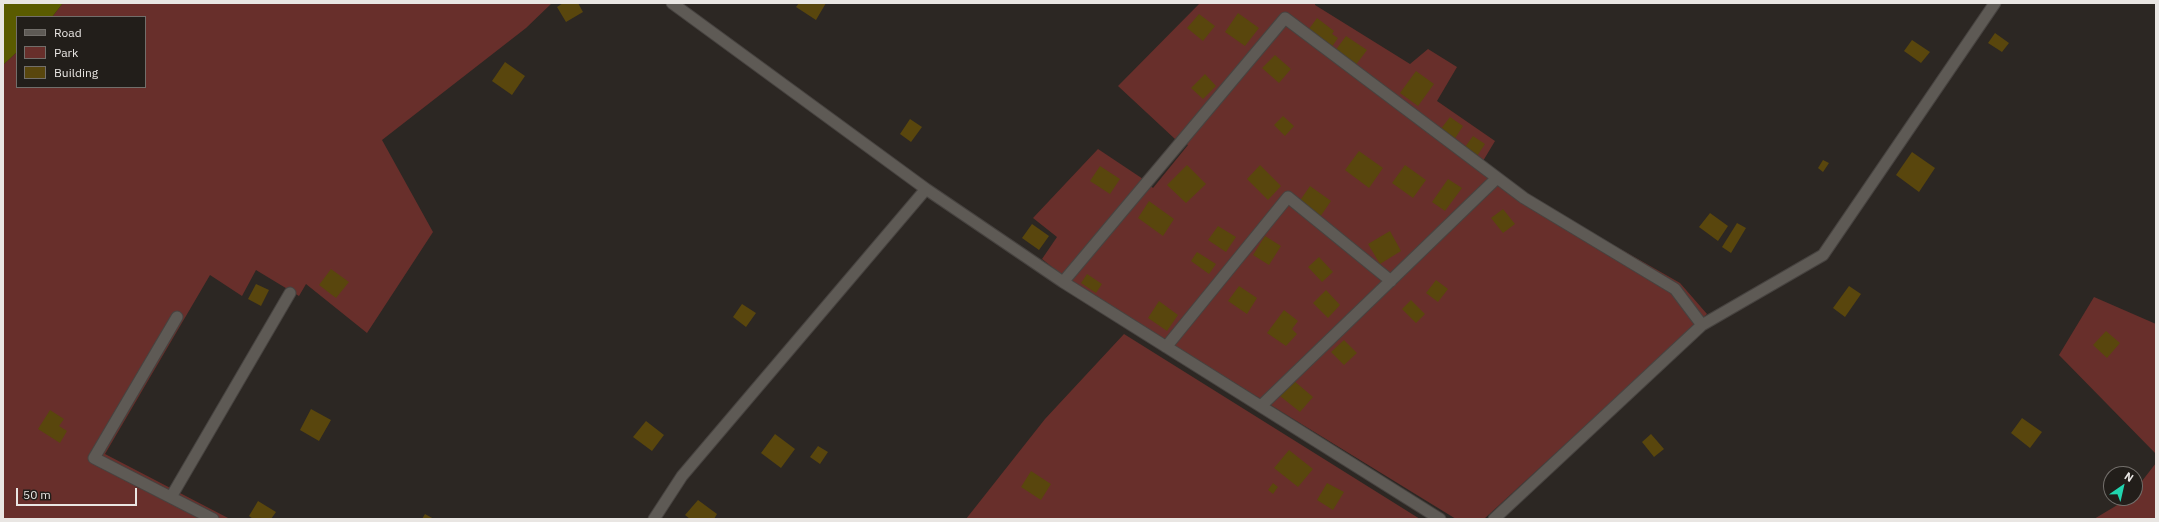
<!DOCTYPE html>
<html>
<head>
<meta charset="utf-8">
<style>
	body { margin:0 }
	#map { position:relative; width:2159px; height:522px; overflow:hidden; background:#2c2723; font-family:"IBM Plex Sans",sans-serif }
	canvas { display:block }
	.frame { position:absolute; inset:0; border:4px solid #e9e6e3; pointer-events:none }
	.legend { position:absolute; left:16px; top:16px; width:130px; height:72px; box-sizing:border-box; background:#221e1a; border:1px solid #726e6a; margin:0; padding:5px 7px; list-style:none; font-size:12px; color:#e9e6e3 }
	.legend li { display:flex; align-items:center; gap:8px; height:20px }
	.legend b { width:20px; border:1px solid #726e6a }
	.north { position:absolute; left:2103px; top:466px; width:40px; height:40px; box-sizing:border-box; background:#221e1a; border:1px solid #726e6a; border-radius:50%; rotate:34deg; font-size:11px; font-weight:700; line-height:16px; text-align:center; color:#e9e6e3 }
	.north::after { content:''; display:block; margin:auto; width:14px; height:18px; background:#21d5af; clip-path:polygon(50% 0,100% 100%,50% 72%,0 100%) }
	.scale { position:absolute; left:16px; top:488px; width:121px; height:18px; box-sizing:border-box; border:2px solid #e9e6e3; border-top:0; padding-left:5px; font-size:12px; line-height:14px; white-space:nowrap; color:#e9e6e3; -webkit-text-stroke:3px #221e1a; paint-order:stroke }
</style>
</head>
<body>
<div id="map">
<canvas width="2159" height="522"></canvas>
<div class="frame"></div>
<ul class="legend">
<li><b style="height:5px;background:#5e5a55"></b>Road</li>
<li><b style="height:11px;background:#682f2b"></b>Park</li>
<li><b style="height:11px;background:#59460d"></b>Building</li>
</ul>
<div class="north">N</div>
<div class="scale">50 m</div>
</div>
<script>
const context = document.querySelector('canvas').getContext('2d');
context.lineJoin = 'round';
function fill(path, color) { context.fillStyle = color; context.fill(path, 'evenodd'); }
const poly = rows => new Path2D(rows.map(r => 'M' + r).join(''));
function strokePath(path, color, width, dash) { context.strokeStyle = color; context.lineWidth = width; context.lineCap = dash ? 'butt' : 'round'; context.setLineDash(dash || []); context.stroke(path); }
fill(poly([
	[63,3,552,3,526,28,382,140,433,232,367,333,306,284,299,296,256,270,242,296,210,275,105,454,230,519,3,519,3,65,17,52,17,87,145,87,145,17,52,17],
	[1200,3,1315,3,1315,5,1410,64,1428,49,1457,67,1437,101,1495,141,1483,161,1531,198,1680,283,1707,314,1484,519,1456,519,1072,283,1042,259,1057,237,1033,218,1098,149,1143,179,1153,188,1188,145,1175,139,1118,86],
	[2094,297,2156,324,2156,454,2059,355],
	[1124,334,1420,519,966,519,1045,419],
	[2156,463,2156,519,2094,519,2129,498,2135,498,2135,490]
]), '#682f2b');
fill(poly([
	[3,3,63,3,52,17,17,17,17,52,3,65]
]), '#5a5b00');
fill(poly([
	[563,3,578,3,583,12,566,22,557,7],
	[799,3,826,3,816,20,796,7],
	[1238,13,1259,28,1245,46,1225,32],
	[1199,14,1215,26,1203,41,1187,28],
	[1317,18,1334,31,1332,34,1338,38,1331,48,1306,33],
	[1995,33,2009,43,2002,52,1988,43],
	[1346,36,1367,50,1355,66,1335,51],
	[1912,40,1930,52,1921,63,1904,51],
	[1275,55,1291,69,1279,83,1262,68],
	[505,62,525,76,512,95,492,81],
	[1416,71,1434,84,1418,106,1400,93],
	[1205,74,1216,86,1203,99,1191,88],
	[1283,116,1294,126,1285,136,1274,125],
	[1450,117,1463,126,1454,140,1440,130],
	[910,119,922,127,911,142,900,134],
	[1473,136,1485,144,1477,156,1465,147],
	[1359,151,1383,168,1369,188,1345,170],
	[1912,152,1935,168,1919,192,1896,175],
	[1823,160,1829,163,1823,172,1818,168],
	[1187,165,1206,184,1186,203,1167,185],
	[1260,165,1281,186,1268,200,1247,179],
	[1405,165,1426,180,1413,198,1392,183],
	[1100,166,1120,179,1110,194,1090,181],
	[1448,179,1462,188,1445,211,1432,202],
	[1310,186,1331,201,1320,217,1299,202],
	[1149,201,1174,219,1163,236,1138,218],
	[1503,209,1515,224,1503,233,1491,218],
	[1710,213,1728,226,1718,241,1699,227],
	[1737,223,1746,228,1731,253,1722,247],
	[1032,224,1049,236,1039,250,1022,238],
	[1218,226,1236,237,1226,252,1208,240],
	[1390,231,1401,251,1380,264,1368,244],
	[1265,236,1281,246,1269,265,1253,255],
	[1197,252,1216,264,1209,274,1191,261],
	[1319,257,1333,272,1322,282,1308,267],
	[331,269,349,282,336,298,319,285],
	[1087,274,1102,284,1096,293,1081,283],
	[1436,280,1448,289,1438,302,1426,293],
	[256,284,269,290,261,306,248,299],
	[1239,286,1257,298,1247,314,1228,301],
	[1849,286,1861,294,1845,317,1833,308],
	[1326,290,1340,305,1328,318,1313,303],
	[1411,300,1425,314,1416,323,1402,309],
	[1159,301,1178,315,1167,331,1148,318],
	[742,304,756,313,746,327,733,317],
	[1284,310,1298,321,1292,329,1297,334,1286,346,1267,333],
	[2106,331,2120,343,2107,358,2093,345],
	[1344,340,1357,353,1344,365,1331,352],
	[1293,380,1313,397,1300,412,1280,396],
	[311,409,331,420,319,441,300,430],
	[50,410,64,419,59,426,67,431,60,443,38,429],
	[2022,418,2042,432,2030,448,2011,433],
	[646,421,664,435,652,451,633,437],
	[775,434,795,449,781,468,761,453],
	[1651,434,1664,449,1654,457,1642,442],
	[818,446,828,452,820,464,810,457],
	[1289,450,1313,469,1298,487,1274,468],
	[1031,471,1051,484,1041,500,1021,487],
	[1273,483,1278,487,1273,494,1268,490],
	[1327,483,1344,492,1333,510,1317,500],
	[698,500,717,514,714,519,690,519,685,515],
	[258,501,276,512,271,519,253,519,249,516],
	[425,514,434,519,422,519]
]), '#59460d');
const minor = poly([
	[672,3,926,189],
	[1063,282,1285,18,1524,198,1675,289,1702,325],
	[177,317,94,458,213,519],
	[1166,347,1288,197,1391,281],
	[1261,406,1497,178],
	[171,497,290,293],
	[654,519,682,476,926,189,1063,282,1440,519],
	[1494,519,1702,325,1823,255,1995,3]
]);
strokePath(minor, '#474340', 13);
strokePath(minor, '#5e5a55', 11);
</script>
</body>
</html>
